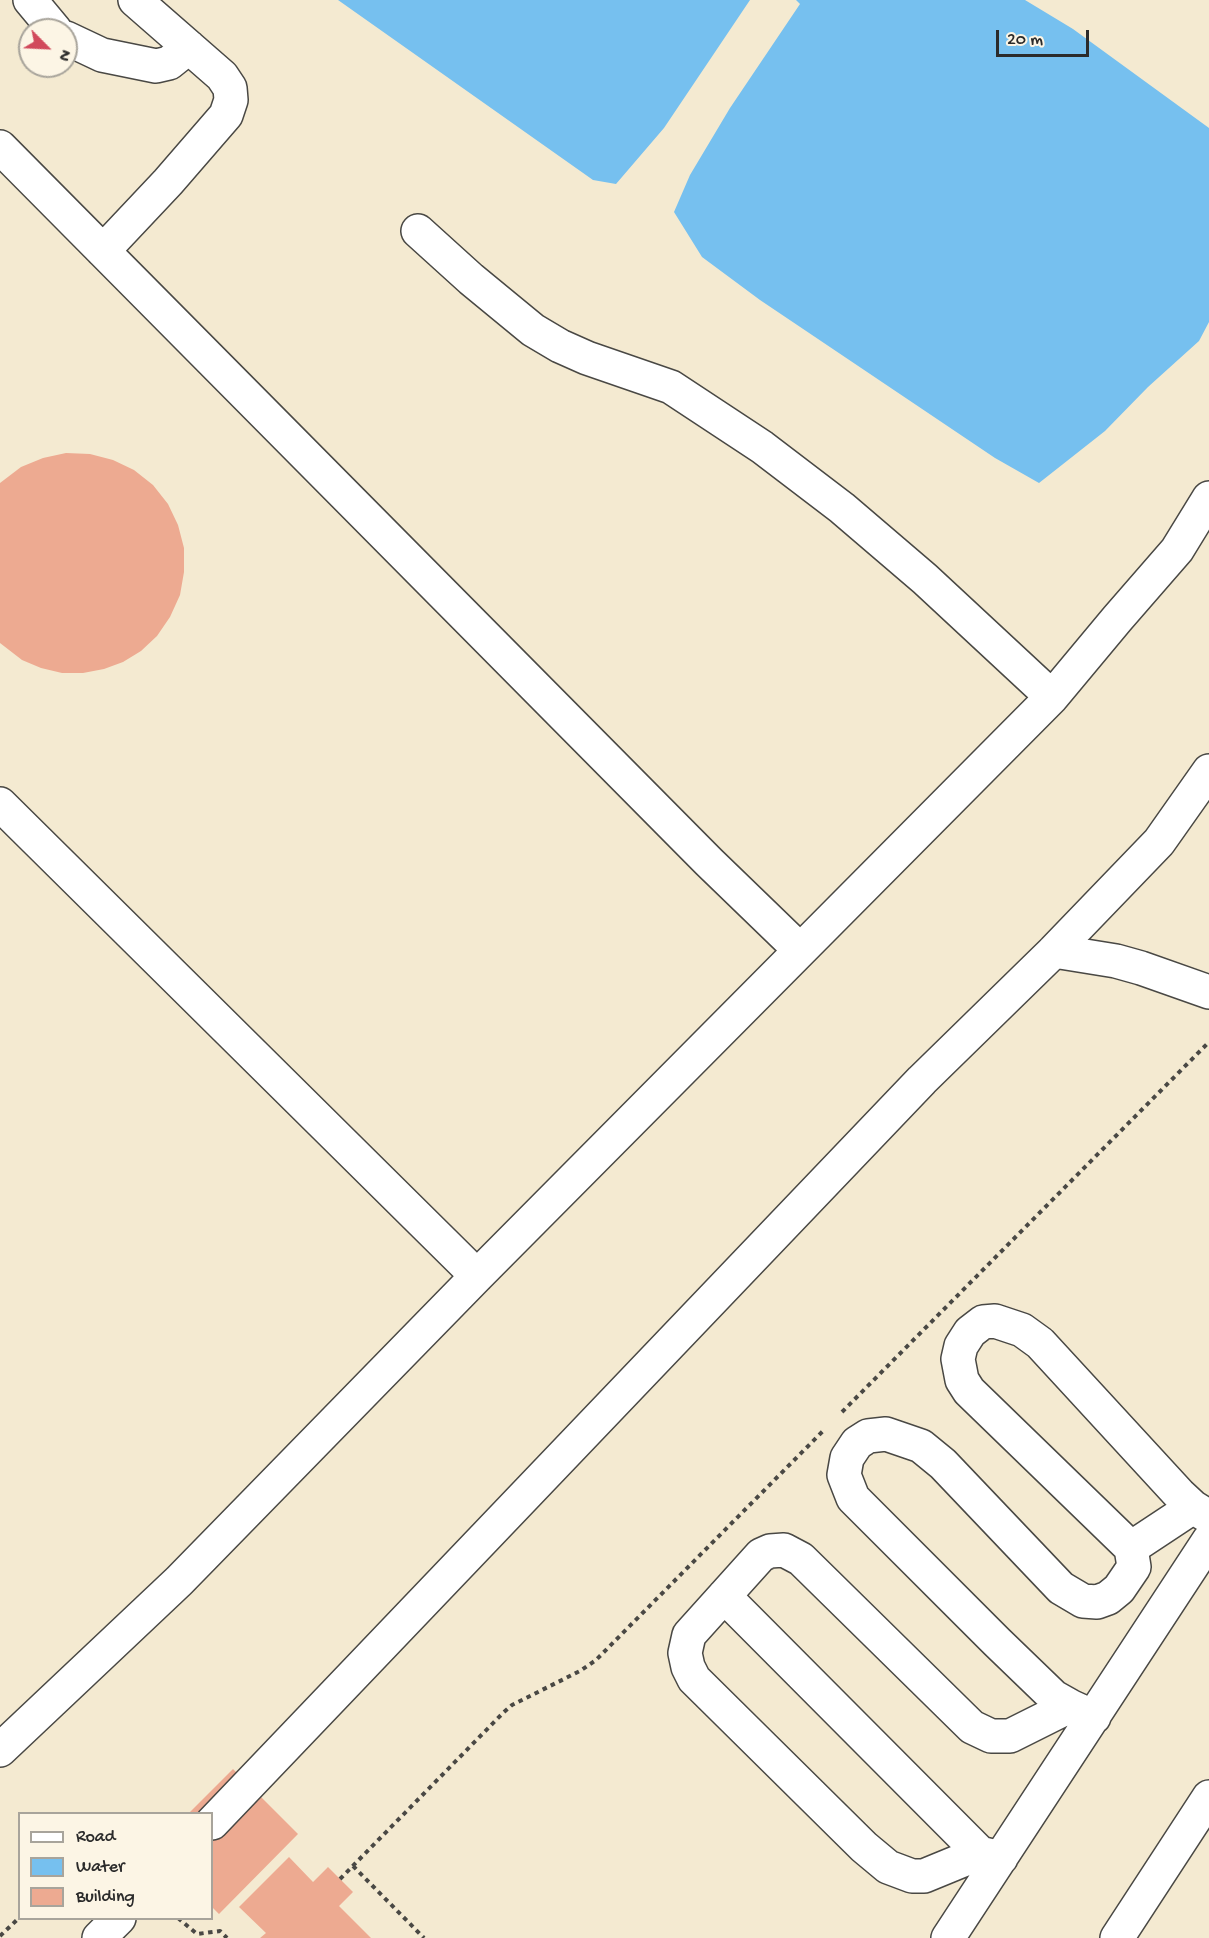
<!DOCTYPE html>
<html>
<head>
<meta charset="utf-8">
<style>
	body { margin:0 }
	#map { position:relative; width:1209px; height:1938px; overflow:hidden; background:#f4ead1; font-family:"Gochi Hand",sans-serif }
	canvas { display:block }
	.legend { position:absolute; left:18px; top:1812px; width:195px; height:108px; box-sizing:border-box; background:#fcf5e5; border:2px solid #a8a49b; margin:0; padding:8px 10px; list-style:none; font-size:18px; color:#2b2b2b }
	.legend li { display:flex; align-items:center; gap:12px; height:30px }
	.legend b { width:30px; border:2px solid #a8a49b }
	.north { position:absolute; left:18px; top:18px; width:60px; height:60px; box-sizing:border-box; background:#fcf5e5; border:2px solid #a8a49b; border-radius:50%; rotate:114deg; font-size:16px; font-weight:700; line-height:24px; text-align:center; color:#2b2b2b }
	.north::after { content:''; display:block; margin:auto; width:21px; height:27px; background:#d1495b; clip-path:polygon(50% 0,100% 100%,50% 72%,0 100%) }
	.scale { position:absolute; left:996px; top:30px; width:93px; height:27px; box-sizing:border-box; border:3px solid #2b2b2b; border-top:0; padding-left:8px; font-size:18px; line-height:21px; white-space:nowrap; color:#2b2b2b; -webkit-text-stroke:4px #fcf5e5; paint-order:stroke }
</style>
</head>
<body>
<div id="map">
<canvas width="1209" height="1938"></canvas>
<ul class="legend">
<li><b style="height:8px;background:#fff"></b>Road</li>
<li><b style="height:16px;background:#76c0ef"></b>Water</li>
<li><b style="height:16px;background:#edaa91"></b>Building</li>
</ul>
<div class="north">N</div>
<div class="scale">20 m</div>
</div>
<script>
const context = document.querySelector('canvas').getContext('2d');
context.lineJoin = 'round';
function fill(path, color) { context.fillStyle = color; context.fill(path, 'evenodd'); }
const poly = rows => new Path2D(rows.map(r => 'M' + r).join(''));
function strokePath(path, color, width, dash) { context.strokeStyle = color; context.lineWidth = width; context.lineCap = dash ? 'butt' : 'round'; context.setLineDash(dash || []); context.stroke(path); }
fill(poly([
	[338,0,750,0,664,128,616,184,593,180],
	[796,0,1025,0,1073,29,1209,128,1209,322,1199,341,1148,387,1105,431,1039,483,995,458,760,300,702,257,674,212,690,175,730,108,800,4]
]), '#76c0ef');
fill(poly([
	[66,453,90,454,113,460,134,470,153,485,168,504,178,525,184,548,184,572,180,595,170,617,157,636,141,651,123,662,104,669,83,673,62,673,41,668,22,660,0,643,0,483,21,467,43,458],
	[233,1769,298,1834,219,1914,212,1907,212,1814,188,1814],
	[289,1857,313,1882,328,1867,353,1892,339,1906,371,1938,260,1938,266,1933,239,1907]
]), '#edaa91');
const minor = poly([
	[30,0,55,30],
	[66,38,102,55,156,66,169,63,189,47],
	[0,147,709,862,800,950],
	[418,231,471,279,533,330,560,346,587,358,671,387,762,447,842,508,925,579,1052,697],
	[103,251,168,182,226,115,231,100,230,88,222,76,135,0],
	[0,804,477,1276],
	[1054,951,1116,961,1141,968,1209,992],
	[1131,1548,1193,1507],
	[724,1596,980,1853],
	[1094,1717,1070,1706,1054,1697,997,1642,853,1498,844,1475,847,1458,857,1443,868,1436,886,1434,921,1446,943,1464,1061,1588,1083,1601,1097,1602,1108,1598,1119,1589,1134,1567,1131,1548,969,1391,962,1380,958,1359,961,1346,970,1332,983,1322,995,1321,1022,1330,1040,1343,1179,1494,1193,1507,1209,1517],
	[0,1750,179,1581,477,1276,1052,697,1117,619,1177,550,1209,498],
	[212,1823,922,1080,1054,951,1159,842,1209,771],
	[1001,1858,980,1853,924,1876,912,1876,888,1867,864,1847,694,1679,688,1667,685,1653,689,1635,761,1555,770,1551,784,1550,801,1559,972,1727,991,1736,1010,1736,1070,1706],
	[99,1938,119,1918],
	[948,1938,1209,1540],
	[1117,1938,1209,1797]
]);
strokePath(minor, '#494844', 36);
strokePath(poly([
	[842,1412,1209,1042],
	[353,1866,424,1938],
	[340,1879,503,1713,512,1705,580,1671,596,1660,824,1430],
	[178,1918,197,1934,220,1931,227,1938],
	[0,1936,20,1917]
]), '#494844', 4, [4.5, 4.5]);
strokePath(minor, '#fff', 33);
</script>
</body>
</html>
